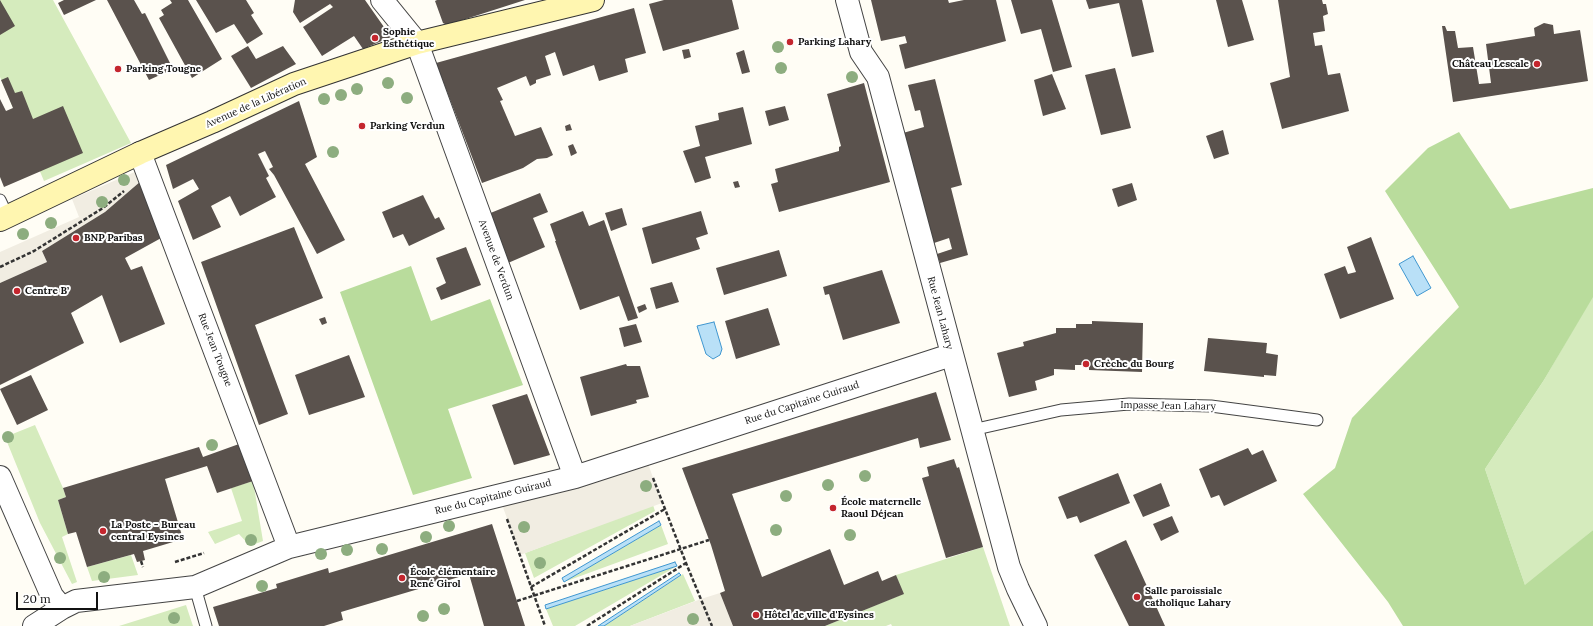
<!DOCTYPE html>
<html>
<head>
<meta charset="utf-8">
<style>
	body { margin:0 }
	#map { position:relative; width:1593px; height:626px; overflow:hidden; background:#fffdf5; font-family:Lora,serif }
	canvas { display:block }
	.scale { position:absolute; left:16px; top:592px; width:82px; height:18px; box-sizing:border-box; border:2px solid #111; border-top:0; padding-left:5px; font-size:12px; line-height:14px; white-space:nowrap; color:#111; -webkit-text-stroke:3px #fff; paint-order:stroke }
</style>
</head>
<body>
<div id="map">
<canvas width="1593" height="626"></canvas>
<div class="scale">20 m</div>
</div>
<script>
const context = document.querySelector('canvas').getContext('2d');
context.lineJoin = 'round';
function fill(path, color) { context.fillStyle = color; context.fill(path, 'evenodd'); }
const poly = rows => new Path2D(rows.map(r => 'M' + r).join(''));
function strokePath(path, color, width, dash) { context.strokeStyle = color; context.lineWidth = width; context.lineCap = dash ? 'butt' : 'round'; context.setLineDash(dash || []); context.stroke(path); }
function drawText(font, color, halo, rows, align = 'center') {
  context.font = font + ' Lora,serif'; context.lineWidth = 4; context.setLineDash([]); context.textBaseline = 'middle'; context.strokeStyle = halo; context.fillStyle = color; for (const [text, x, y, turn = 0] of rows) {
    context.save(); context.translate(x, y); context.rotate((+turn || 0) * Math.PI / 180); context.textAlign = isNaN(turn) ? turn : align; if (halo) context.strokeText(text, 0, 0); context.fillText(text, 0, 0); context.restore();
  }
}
fill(poly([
	[0,0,53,0,131,143,44,181,0,77],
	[1592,297,1593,297,1593,530,1556,561,1593,626,1477,626,1525,585,1485,469,1544,380],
	[35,425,63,488,66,497,58,500,68,534,62,537,77,582,72,584,40,523,5,437],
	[253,481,263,541,250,546,239,534,215,544,208,532,242,521,231,488],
	[653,505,655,511,534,578,525,553],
	[661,525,668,544,564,582],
	[983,547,1010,626,892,626,891,624,886,626,825,626,903,594,896,575],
	[131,555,138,575,92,581,87,567],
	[677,566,575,626,553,626,546,609],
	[683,574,695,601,630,626,604,626],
	[186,605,193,626,119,626]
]), '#d5ebbd');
fill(poly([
	[1459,132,1510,209,1593,188,1593,297,1544,380,1485,469,1525,585,1593,530,1593,626,1403,626,1388,602,1303,494,1335,468,1352,418,1459,307,1385,191,1428,148],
	[411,266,431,321,490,299,523,385,448,409,472,478,413,495,340,292]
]), '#b9dc9c');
fill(poly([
	[137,171,141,181,105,212,42,251,47,262,0,283,0,252,79,217,72,199],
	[645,455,662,503,520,555,499,496],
	[720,593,733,626,630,626,701,599]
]), '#f1ede2');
const water = poly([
	[1413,256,1431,288,1417,296,1399,264,1413,256],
	[714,322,722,349,720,355,713,359,706,354,697,326,714,322],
	[659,521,661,525,564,582,562,578,659,521],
	[675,562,677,566,546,609,545,605,675,562],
	[679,573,681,575,604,626,598,626,679,573]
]);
fill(water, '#b9e0f7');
strokePath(water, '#3f96cf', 1);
fill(poly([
	[0,0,15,26,0,35],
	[64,0,96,0,64,15,58,3],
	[107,0,134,0,142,14,145,13,173,69,149,80],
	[170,0,188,0,222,59,192,78,159,18,164,15,161,10,172,3],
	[196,0,246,0,254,13,251,15,263,34,247,44,234,24,216,33],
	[295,0,365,0,391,37,363,49,354,36,322,56,303,27,333,7,330,4,300,23,293,12],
	[437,0,525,0,447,25,443,23,435,1],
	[664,0,732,0,739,29,663,51,649,4],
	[871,0,948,0,949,3,964,0,996,0,1006,41,905,69,899,45,907,43,905,36,881,41],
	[1011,0,1052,0,1072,67,1053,72,1041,29,1021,34],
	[1086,0,1142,0,1154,52,1132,57,1119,3,1089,9],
	[1216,0,1242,0,1254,40,1228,47],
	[1278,0,1322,0,1323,4,1326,4,1328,14,1323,16,1325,31,1313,33,1315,46,1322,45,1328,75,1340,73,1349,111,1282,129,1270,83,1290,77],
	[634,8,646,53,625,59,628,72,599,81,594,65,563,76,555,52,545,56,551,75,536,80,536,83,530,86,526,76,497,88,503,100,500,101,515,136,541,127,553,155,547,158,537,159,523,168,482,183,436,63],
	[1544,23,1553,25,1554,34,1580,30,1588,81,1453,102,1442,26,1445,26,1447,31,1455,31,1458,48,1473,47,1479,84,1491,83,1486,44,1535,36,1534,28],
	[248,46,256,59,283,46,296,64,251,88,231,56],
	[689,49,691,57,684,59,682,50],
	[744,50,750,72,742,74,736,53],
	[1115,68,1131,128,1101,135,1085,75],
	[1052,74,1066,109,1043,116,1034,80],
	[8,77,15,93,22,91,33,119,63,106,83,153,4,187,0,177,0,99,6,111,13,108,1,80],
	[935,79,962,185,951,188,968,255,940,263,937,254,952,249,949,238,934,243,903,133,924,127,920,110,915,111,908,85],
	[864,83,890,182,779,212,771,184,778,182,775,169,839,151,839,147,841,146,827,94],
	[299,101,317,157,305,164,345,240,317,254,274,175,269,169,273,167,265,151,258,154,269,176,266,178,276,197,240,216,230,196,211,206,221,227,193,240,178,201,199,189,193,179,173,189,166,165],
	[785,106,789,120,769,126,765,111],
	[743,107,752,144,705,157,711,178,695,183,683,151,700,146,695,126,719,120,718,113],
	[570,124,572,130,566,131,565,126],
	[1223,130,1229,154,1214,159,1206,136],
	[573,144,577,153,571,156,568,146],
	[141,181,163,237,125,258,131,270,142,266,165,324,120,343,102,295,71,313,84,343,0,385,0,283,47,262,42,251,105,212],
	[738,181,740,187,735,188,733,182],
	[1132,183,1137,200,1118,207,1112,189],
	[540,193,548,212,533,218,545,247,508,263,488,214],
	[423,195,435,219,439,217,445,229,409,246,403,234,393,238,382,212],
	[622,208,627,225,611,231,605,213],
	[583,211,589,226,604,220,638,318,628,321,619,296,580,310,555,241,556,241,550,224],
	[701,211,708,234,696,238,700,249,652,264,642,228],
	[294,227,323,298,255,325,288,414,259,425,201,262],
	[1371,237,1394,299,1340,319,1324,274,1345,266,1348,274,1356,272,1347,247],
	[466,247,481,285,441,300,436,288,446,283,436,258],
	[779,250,787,276,724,295,716,268],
	[882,270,900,323,843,340,829,294,825,295,823,287],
	[672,282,679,302,656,309,650,288],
	[645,304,647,309,639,313,637,307],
	[768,308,780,345,736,359,725,321],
	[325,317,327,323,322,325,319,319],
	[1092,321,1143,323,1142,372,1089,370,1089,365,1075,365,1075,370,1054,369,1054,375,1035,381,1037,390,1009,397,997,353,1024,346,1023,342,1056,333,1056,328,1076,328,1076,324,1092,324],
	[636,324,642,342,624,347,619,328],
	[1208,338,1267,343,1266,353,1278,355,1276,376,1264,375,1264,377,1204,371],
	[349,355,365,397,309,415,295,375],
	[626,364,627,366,640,366,649,397,636,400,637,403,591,416,580,377],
	[31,375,48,410,17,425,0,389],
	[936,392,951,440,920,448,918,438,732,494,762,577,830,549,844,585,878,571,882,581,896,575,904,594,825,626,733,626,720,593,725,591,711,545,682,468],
	[527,394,550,455,514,465,492,405],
	[239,444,253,481,217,493,207,466,165,479,183,539,143,551,145,560,137,562,134,554,87,567,76,532,68,534,58,500,66,497,63,488,199,447,203,457],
	[1248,448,1252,455,1263,450,1277,481,1224,506,1219,495,1211,498,1199,469],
	[954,459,957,468,959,467,983,547,946,558,922,478,929,476,927,467],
	[1118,473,1130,503,1080,523,1077,516,1067,519,1058,497],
	[1161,483,1170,506,1143,517,1133,495],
	[1172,516,1179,532,1161,541,1153,524],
	[492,524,525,626,484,626,469,574,341,612,343,620,324,626,219,626,213,607,277,588,276,584,328,568,329,573],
	[1126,540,1165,626,1129,626,1094,555]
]), '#5a524d');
const lane = poly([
	[0,200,8,217],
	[972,430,1061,410,1129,404,1211,406,1317,420],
	[195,587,206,626]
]);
const street = poly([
	[382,0,417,43,575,477],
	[847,0,861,52,878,77,1009,567,1018,589,1036,626],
	[140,153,289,547],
	[0,477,52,596,62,608],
	[34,626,62,608,76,601,195,587,289,547,575,477,951,355]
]);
const secondary = poly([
	[0,220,140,153,212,122,294,84,417,43,593,0]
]);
strokePath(lane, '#444', 13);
strokePath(street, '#444', 24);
strokePath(secondary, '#333', 24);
strokePath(poly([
	[0,267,34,251,103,208,124,191],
	[653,478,686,563,712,626],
	[507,519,545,626],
	[141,561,143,567],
	[175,562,204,553],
	[531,587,665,509],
	[517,601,709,540],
	[587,626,686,563]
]), '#333', 2.5, [4, 2]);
strokePath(lane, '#fff', 11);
strokePath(street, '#fff', 22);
strokePath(secondary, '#fff6b0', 22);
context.fillStyle = '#8dad7f';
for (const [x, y] of [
	[778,47],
	[781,68],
	[852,77],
	[388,83],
	[357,89],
	[341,95],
	[407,98],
	[324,99],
	[333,152],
	[124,180],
	[102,202],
	[51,223],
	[23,234],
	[8,437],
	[212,445],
	[865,476],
	[828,485],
	[646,486],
	[786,496],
	[449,526],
	[524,527],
	[776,530],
	[850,535],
	[426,537],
	[251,540],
	[382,549],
	[347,550],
	[321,554],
	[60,558],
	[540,563],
	[104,577],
	[262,586],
	[444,609],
	[423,616],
	[174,618],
	[693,619]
]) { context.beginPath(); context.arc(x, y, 6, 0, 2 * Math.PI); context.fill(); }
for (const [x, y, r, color] of [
	[375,38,4,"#c4262e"],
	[790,42,4,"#c4262e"],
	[1537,64,4,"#c4262e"],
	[118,69,4,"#c4262e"],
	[362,126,4,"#c4262e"],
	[76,238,4,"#c4262e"],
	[17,291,4,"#c4262e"],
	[1086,364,4,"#c4262e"],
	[833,508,4,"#c4262e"],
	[103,531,4,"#c4262e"],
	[402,578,4,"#c4262e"],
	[1137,597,4,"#c4262e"],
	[756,615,4,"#c4262e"]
]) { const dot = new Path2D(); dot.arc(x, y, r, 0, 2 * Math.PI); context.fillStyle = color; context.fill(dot); strokePath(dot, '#fff', 1.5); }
drawText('bold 10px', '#111', '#fff', [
	["Sophie",383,32],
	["Esthétique",383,44],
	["Parking Lahary",798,42],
	["Château Lescale",1529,64,"right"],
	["Parking Tougne",126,69],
	["Parking Verdun",370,126],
	["BNP Paribas",84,238],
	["Centre B’",25,291],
	["Crèche du Bourg",1094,364],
	["École maternelle",841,502],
	["Raoul Déjean",841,514],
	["La Poste - Bureau",111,525],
	["central Eysines",111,537],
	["École élémentaire",410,572],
	["René Girol",410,584],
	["Salle paroissiale",1145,591],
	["catholique Lahary",1145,603],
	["Hôtel de ville d'Eysines",764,615]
], 'left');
drawText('10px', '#111', '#fff', [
	["Avenue de la Libération",256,103,-24],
	["Avenue de Verdun",496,260,70],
	["Rue Jean Lahary",940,313,75],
	["Rue Jean Tougne",215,350,69],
	["Rue du Capitaine Guiraud",802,403,-18],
	["Impasse Jean Lahary",1168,406,1],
	["Rue du Capitaine Guiraud",493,497,-14]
]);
</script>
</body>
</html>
